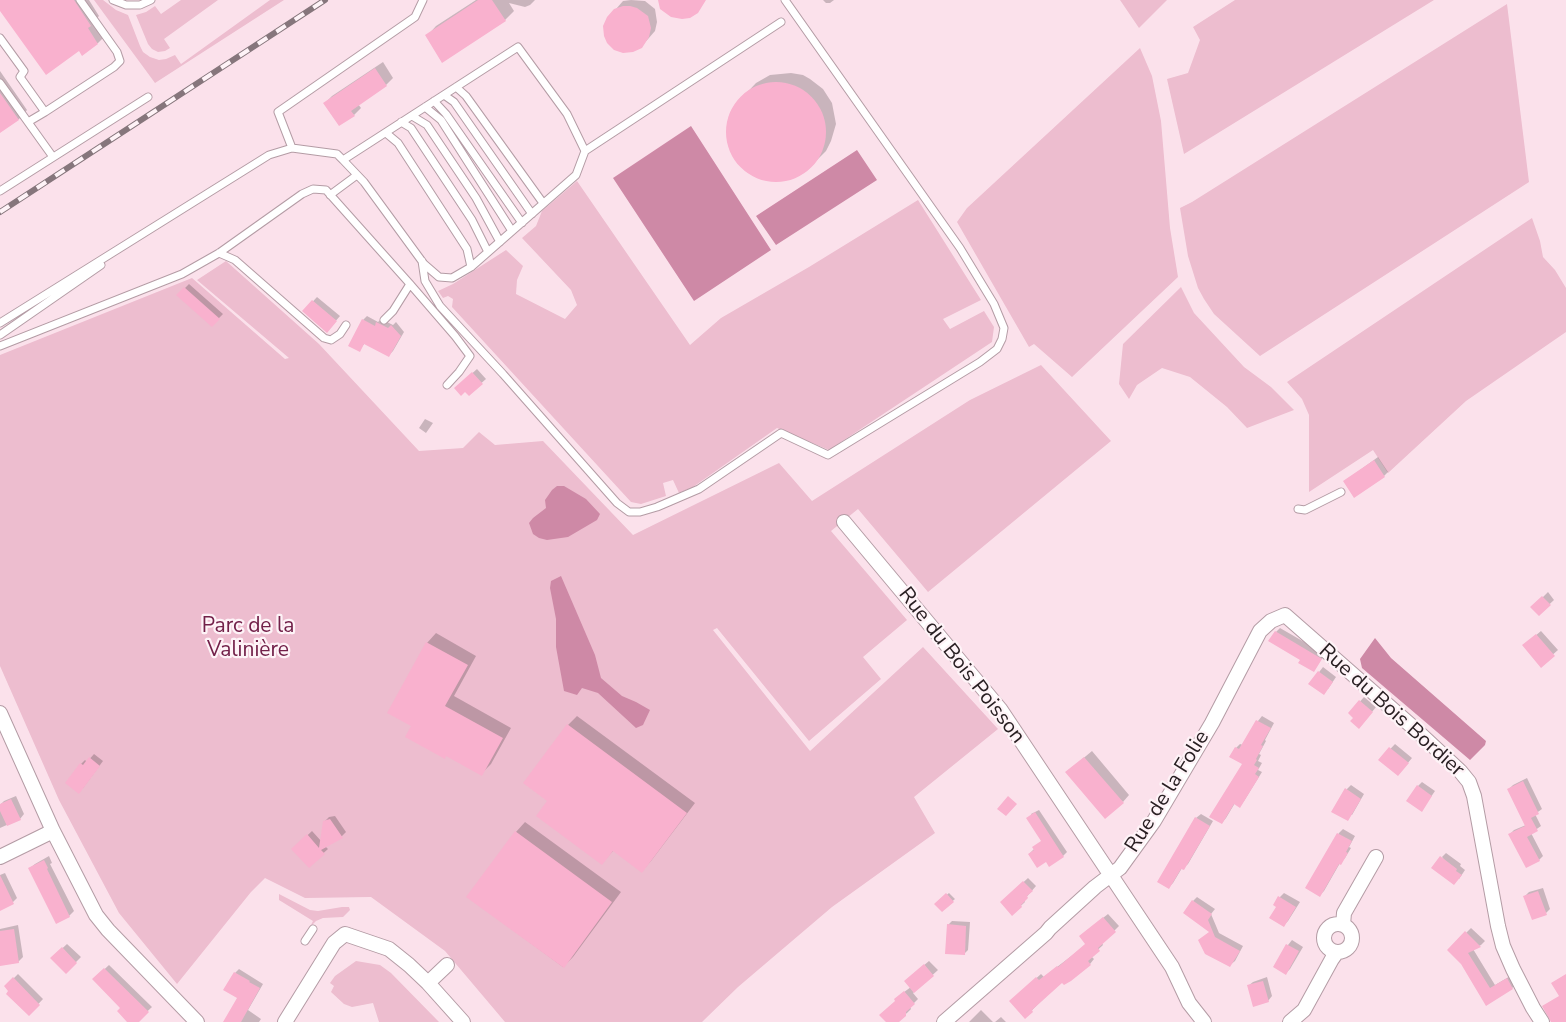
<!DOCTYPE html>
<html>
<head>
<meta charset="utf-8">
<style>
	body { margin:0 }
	canvas { display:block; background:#fbe1eb }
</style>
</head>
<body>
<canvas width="1566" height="1022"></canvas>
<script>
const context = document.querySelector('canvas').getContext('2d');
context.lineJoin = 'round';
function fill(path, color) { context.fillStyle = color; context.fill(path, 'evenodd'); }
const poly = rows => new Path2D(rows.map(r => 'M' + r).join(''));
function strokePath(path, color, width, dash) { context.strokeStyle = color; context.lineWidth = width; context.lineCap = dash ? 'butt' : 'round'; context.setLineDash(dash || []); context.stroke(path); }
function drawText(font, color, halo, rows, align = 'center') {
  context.font = font + ' "Nunito Sans",sans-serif'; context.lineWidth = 4.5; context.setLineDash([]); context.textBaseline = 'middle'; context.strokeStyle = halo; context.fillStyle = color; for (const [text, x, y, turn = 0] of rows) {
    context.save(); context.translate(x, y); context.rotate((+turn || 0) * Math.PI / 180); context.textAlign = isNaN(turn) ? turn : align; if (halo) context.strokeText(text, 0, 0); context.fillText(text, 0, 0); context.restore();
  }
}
fill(poly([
	[94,0,103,0,116,10,128,15,140,46,143,52,150,57,159,60,166,59,175,55,181,64,270,0,284,0,155,83],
	[181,0,218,0,164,39,170,48,165,51,158,52,152,49,148,44,136,15,146,12,155,6,161,14],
	[1120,0,1167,0,1139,28],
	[1235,0,1434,0,1184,154,1167,79,1188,73,1200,40,1193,27],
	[1507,4,1529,182,1260,356,1214,314,1204,299,1198,288,1188,256,1180,208,1192,202],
	[1140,48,1152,76,1161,121,1170,228,1178,277,1072,377,1034,344,1029,347,957,222,967,208],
	[577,181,690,345,721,318,809,267,918,200,981,300,943,319,950,329,984,311,994,327,992,342,829,450,777,428,693,487,679,493,673,480,663,483,666,496,641,504,631,502,452,307,453,299,448,296,443,298,438,291,453,284,506,250,523,266,517,280,516,294,565,319,577,305,571,290,522,238,536,226,542,211],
	[1532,218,1540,241,1543,257,1555,270,1566,288,1566,332,1466,401,1388,473,1373,450,1309,492,1309,415,1302,399,1287,382],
	[226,261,319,344,419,451,463,448,479,432,495,445,543,441,633,535,779,463,812,501,970,400,1041,365,1111,441,928,592,858,509,831,531,907,620,863,657,881,679,809,741,717,628,713,630,810,751,923,647,998,729,914,797,935,833,832,907,738,987,702,1022,505,1022,445,951,371,897,305,898,265,878,251,892,177,984,119,913,59,800,0,666,0,355,192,278,285,359,289,358,197,280],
	[1181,287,1194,313,1244,367,1271,387,1294,410,1247,428,1227,407,1190,377,1162,368,1137,385,1129,399,1119,384,1123,344],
	[279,894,310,910,318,911,342,907,349,907,350,910,343,917,323,918,316,921,310,927,313,921,279,900],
	[356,961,380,965,391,973,439,1022,379,1022,373,1003,352,1007,344,1004,331,992,334,986,330,983,335,976]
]), '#edbdcf');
fill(poly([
	[691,126,771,250,694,301,613,178],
	[857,150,877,180,776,245,756,216],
	[557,486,564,486,586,499,600,514,597,520,568,537,547,540,539,538,533,534,529,523,533,518,546,508,545,500,552,490],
	[561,576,595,655,601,678,622,696,636,702,650,710,643,725,636,728,598,693,582,688,577,695,564,691,556,647,556,619,550,588,551,581],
	[1375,638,1391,658,1486,741,1485,745,1470,760,1362,668,1360,659]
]), '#ce89a6');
fill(poly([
	[0,0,89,0,99,16,96,19,107,34,98,43,79,49,0,8],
	[476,0,535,0,530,5,525,7,509,3,514,11,505,20,427,36,436,26],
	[631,0,645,1,655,9,657,22,655,31,641,47,616,9,623,1],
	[823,0,834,0,830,3,826,3],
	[383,62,393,78,386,85,358,104,361,108,354,115,325,103,332,96],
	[0,71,27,110,19,119,0,131],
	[791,73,803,75,810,79,823,89,832,103,836,124,831,141,826,151,808,169,792,178,774,180,756,176,749,172,740,164,731,150,728,138,727,130,733,110,737,103,756,83,770,75],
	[189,284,223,314,212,325,178,295],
	[317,297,340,316,327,331,304,311],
	[367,316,378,322,381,319,393,325,396,322,404,332,393,351,389,355,365,343,359,350,363,320],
	[477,369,486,379,469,394,465,390,456,388],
	[425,419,433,423,426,433,419,428],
	[1378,457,1388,472,1384,476,1345,481],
	[1548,592,1554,600,1539,614,1533,607],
	[1280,628,1325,654,1314,670,1276,632],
	[1541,631,1558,650,1541,665,1529,641],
	[436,633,476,656,454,696,511,728,491,764,481,774,413,726,427,643],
	[1323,667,1336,677,1328,689,1310,684],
	[1364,697,1376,707,1363,723,1350,713],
	[577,716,695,803,651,861,642,871,614,850,602,863,549,801,568,725],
	[1262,716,1274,723,1265,740,1266,741,1259,754,1261,755,1258,761,1262,763,1258,770,1262,772,1244,801,1240,806,1235,803,1226,818,1222,823,1244,764,1236,748,1240,744,1243,745,1258,721],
	[1395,744,1412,758,1402,770,1380,760],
	[1092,751,1129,795,1123,802,1074,766],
	[94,754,103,761,83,788,81,764,85,760,87,762],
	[1527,778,1542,809,1535,814,1541,826,1531,833,1543,856,1539,860,1510,834,1514,830,1526,825,1509,789,1513,785],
	[1422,782,1435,791,1422,810,1418,786],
	[1351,785,1364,794,1352,815,1333,811,1347,789],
	[16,796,24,814,20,819,0,828,0,811,2,810,0,805,4,801],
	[1039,810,1067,852,1063,856,1046,860,1029,854,1042,841,1031,814],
	[1201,814,1213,821,1188,864,1183,868,1182,868,1173,883,1169,887,1196,818],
	[335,816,346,832,342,836,325,846,328,849,309,866,293,849,312,831,322,842,324,822,329,817],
	[525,822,621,892,573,957,563,967,468,897,516,832],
	[1343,829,1355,836,1349,847,1351,848,1345,858,1340,863,1324,891,1320,895,1307,888,1339,833],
	[1446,853,1461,864,1460,866,1465,870,1459,879,1442,857],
	[49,856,52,863,50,864,74,911,69,916,30,868,35,864],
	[5,873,17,898,13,902,0,908,0,875],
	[1028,878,1036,886,1024,900,1025,902,1012,914,1002,902],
	[1543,888,1550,909,1546,913,1525,896,1529,892],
	[949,893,955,899,942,910,936,904],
	[1284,893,1300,902,1288,921,1284,925,1278,906,1280,897],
	[1197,897,1215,909,1211,914,1219,933,1243,946,1235,961,1230,965,1193,901],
	[1108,914,1119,926,1102,943,1103,945,1091,956,1094,959,1090,964,1063,980,1025,1017,1011,1001,1041,974,1044,977,1087,944,1085,932],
	[952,921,970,922,968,950,964,954,948,925],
	[18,925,23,957,18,962,0,956,0,929],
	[1471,928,1485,941,1481,945,1473,949,1495,985,1512,975,1517,984,1512,988,1487,1004,1462,963,1449,950],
	[1292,940,1303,947,1290,969,1286,973,1275,966,1288,945],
	[67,944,81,957,66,972,52,958],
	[929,961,938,970,913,993,918,999,910,1007,911,1009,907,1013,895,1022,888,1022,900,995,911,987,910,977],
	[109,965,152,1007,136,1022,94,979],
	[239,969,263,984,248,1010,261,1019,259,1022,225,1022,239,998,235,973],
	[18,974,43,999,29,1014,6,986],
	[1267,977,1272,996,1268,1001,1248,986,1253,982],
	[981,1010,993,1022,969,1022],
	[1001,1017,1006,1022,995,1022]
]), '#0003');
fill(poly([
	[0,0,74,0,91,26,88,28,98,44,82,56,79,51,46,75,0,11],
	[478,0,492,0,506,21,442,63,425,35],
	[658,0,706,0,698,13,690,18,682,19,671,17,660,9],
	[623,6,630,6,637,8,648,16,651,28,649,37,642,48,633,52,623,53,614,50,607,43,604,36,603,26,607,17,614,9],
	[375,68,387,86,351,111,355,116,339,126,323,103],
	'726 132a50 50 0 1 1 100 0a50 50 0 1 1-100 0Z',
	[0,93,19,120,0,133],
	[184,287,220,319,212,327,176,295],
	[312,300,337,321,327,333,302,311],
	[362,319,375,326,376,322,388,328,391,325,401,336,389,357,364,344,360,352,348,346],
	[472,372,483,384,469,396,465,392,461,396,454,388],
	[1374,460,1385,477,1354,498,1343,481],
	[1542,596,1551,605,1539,616,1530,607],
	[1275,631,1322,659,1314,672,1298,663,1300,660,1268,641],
	[1536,634,1555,656,1541,668,1522,645],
	[426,642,468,665,445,706,503,738,482,776,446,756,445,759,405,737,411,726,387,713],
	[1318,671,1333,682,1324,695,1308,684],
	[1359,700,1373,712,1359,729,1350,721,1353,718,1348,713],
	[1256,720,1271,728,1261,745,1263,746,1256,759,1257,760,1254,765,1259,768,1255,774,1259,777,1240,808,1234,804,1222,824,1209,817,1242,764,1229,757,1235,747,1239,749],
	[567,724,687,813,642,873,613,851,602,865,536,816,547,801,523,783],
	[1389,747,1409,763,1398,776,1378,760],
	[89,757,100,766,79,794,65,783,80,763,83,765],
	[1084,757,1124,803,1105,819,1065,772],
	[1523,781,1539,814,1531,818,1538,831,1527,837,1540,861,1526,868,1508,834,1525,826,1507,789],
	[1417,785,1432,796,1422,812,1406,801],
	[1345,788,1361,799,1348,821,1331,812],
	[1008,796,1017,804,1006,816,997,809],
	[11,799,21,820,7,826,0,811,0,804],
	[1035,812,1064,857,1049,867,1046,862,1037,868,1028,854,1034,850,1032,847,1041,841,1026,818],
	[1195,817,1210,826,1184,870,1181,869,1169,889,1157,882],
	[330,819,343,838,321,850,325,854,309,868,291,849,307,834,319,848,323,821],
	[515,831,612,902,564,968,466,897],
	[1337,833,1352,841,1346,852,1348,853,1341,865,1339,864,1320,897,1305,888],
	[1440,856,1457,869,1456,871,1462,875,1454,885,1431,868],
	[44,860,48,868,47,869,70,917,56,924,28,868],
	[0,875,14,904,0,911],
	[1023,881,1033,891,1027,896,1028,898,1021,905,1022,907,1012,916,1000,902],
	[1538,891,1547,915,1532,920,1523,896],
	[946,893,954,902,942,912,934,904],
	[1278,896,1296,907,1284,927,1269,918,1276,907,1273,905],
	[1192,900,1212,914,1208,920,1215,937,1240,951,1230,967,1205,954,1198,940,1209,932,1183,913],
	[1103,917,1116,932,1098,948,1100,951,1088,961,1091,965,1071,981,1064,985,1062,983,1032,1010,1033,1012,1025,1019,1009,1001,1036,977,1039,980,1057,966,1058,967,1085,944,1079,936],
	[947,924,966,926,965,955,945,954],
	[14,929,19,963,0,966,0,931],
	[1465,931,1481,947,1468,953,1490,988,1507,978,1513,989,1486,1006,1461,964,1447,950],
	[1286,944,1299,951,1286,975,1273,967],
	[62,947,77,963,66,974,50,958],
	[924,964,934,976,914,993,904,981],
	[104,968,149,1012,139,1022,127,1022,117,1011,120,1008,92,979],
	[234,972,250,981,249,982,260,988,241,1022,223,1022,237,998,223,990],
	[1566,974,1566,1022,1551,1022,1542,1006,1559,996,1551,983],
	[13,977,40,1005,29,1016,6,994,8,991,4,986],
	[1263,981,1269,1002,1253,1007,1247,985],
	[904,991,915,1004,906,1012,906,1016,899,1022,886,1022,879,1015,895,1001,894,999]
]), '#f9b1ce');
const service = poly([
	[113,0,126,5,140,5,151,0],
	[0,38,24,71,20,77,45,112],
	[0,83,53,157],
	[456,87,466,96,543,203],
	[444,95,454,102,532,214],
	[434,101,446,114,522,223],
	[425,107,441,120,512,231],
	[412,116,427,125,476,198,500,242],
	[28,122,45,112,114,67,120,61,117,52,80,0],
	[401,122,411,128,472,220,488,252],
	[386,133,398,143,467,249,471,267],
	[292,148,278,112,415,17,423,0],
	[585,151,781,22],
	[0,191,148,97],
	[330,195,357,175],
	[219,253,235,260,324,338,331,340,340,334,346,325],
	[422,261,425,281,440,306,503,374,617,503,629,512,640,512,657,507,699,489,781,433,828,455,980,362,997,349,1002,339,1004,328,994,304,960,248,785,0],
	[384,320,393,311,410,284],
	[0,323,269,155,292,148,337,154,343,160,364,182,424,264,439,277,452,278,471,267,576,175,585,151,567,114,518,47,343,160],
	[0,335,101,265],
	[0,346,182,274,219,253,302,194,313,189,326,190,410,284,455,336,470,356,459,372,447,385],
	[1298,509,1305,510,1341,492],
	[305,941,313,929]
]);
const minor = poly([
	[844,522,1000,709,1172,967,1189,1003,1204,1022],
	[0,713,53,831,96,915,108,930,197,1022],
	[0,857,53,831],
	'1324 938a14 14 0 1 1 28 0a14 14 0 1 1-28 0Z',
	[1343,925,1344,913,1376,857],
	[428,983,447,965],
	[285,1022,334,943,345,934,389,949,409,965,428,983,463,1022],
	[944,1022,1046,933,1050,928,1095,887,1120,868,1154,821,1212,723,1260,631,1271,621,1285,615,1415,729,1460,771,1469,782,1474,796,1498,926,1503,946,1513,969,1533,1008,1542,1022],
	[1290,1022,1304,1010,1332,959,1337,952]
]);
strokePath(service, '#b49ca5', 9);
strokePath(minor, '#b49ca5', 16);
strokePath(service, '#fff', 7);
strokePath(minor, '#fff', 14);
const rail = poly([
	[0,212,325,0]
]);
strokePath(rail, '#86767c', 6);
strokePath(rail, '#fef3f7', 4, [11]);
drawText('21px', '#722049', '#fef3f7', [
	["Parc de la",248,627],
	["Valinière",248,651]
]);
drawText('21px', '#292023', '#fef3f7', [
	["Rue du Bois Poisson",961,666,52],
	["Rue du Bois Bordier",1391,711,42],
	["Rue de la Folie",1168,792,-58]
]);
</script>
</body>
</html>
